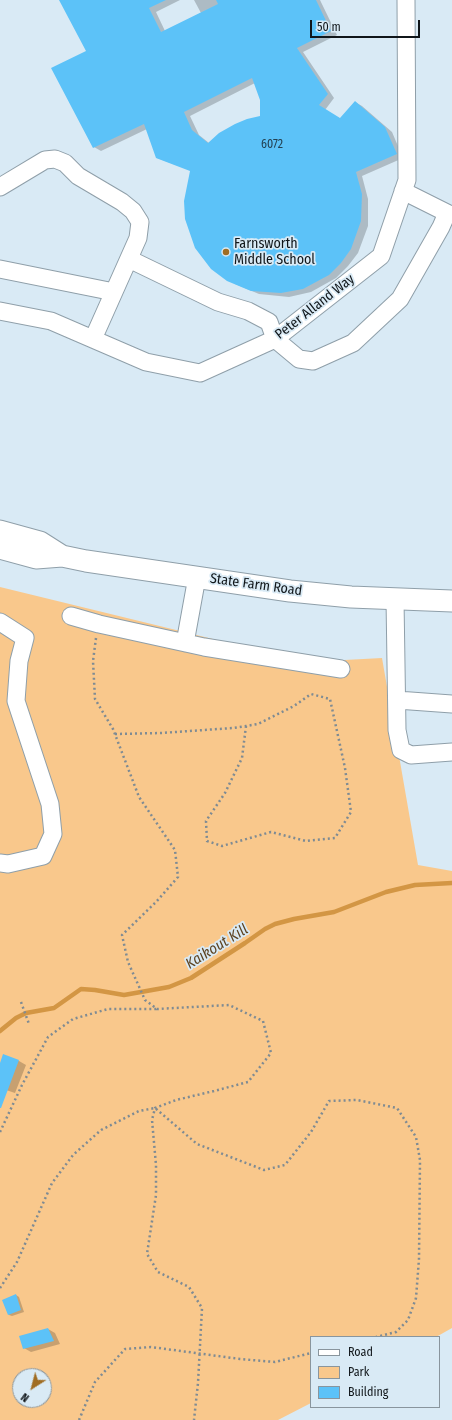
<!DOCTYPE html>
<html>
<head>
<meta charset="utf-8">
<style>
	body { margin:0 }
	#map { position:relative; width:452px; height:1420px; overflow:hidden; background:#d9eaf5; font-family:"Fira Sans Condensed",sans-serif }
	canvas { display:block }
	.legend { position:absolute; left:310px; top:1336px; width:130px; height:72px; box-sizing:border-box; background:#d9eaf5; border:1px solid #89959d; margin:0; padding:5px 7px; list-style:none; font-size:12px; color:#10161a }
	.legend li { display:flex; align-items:center; gap:8px; height:20px }
	.legend b { width:20px; border:1px solid #89959d }
	.north { position:absolute; left:12px; top:1368px; width:40px; height:40px; box-sizing:border-box; background:#d9eaf5; border:1px solid #89959d; border-radius:50%; rotate:216deg; font-size:11px; font-weight:700; line-height:16px; text-align:center; color:#10161a }
	.north::after { content:''; display:block; margin:auto; width:14px; height:18px; background:#a06d23; clip-path:polygon(50% 0,100% 100%,50% 72%,0 100%) }
	.scale { position:absolute; left:310px; top:20px; width:110px; height:18px; box-sizing:border-box; border:2px solid #10161a; border-top:0; padding-left:5px; font-size:12px; line-height:14px; white-space:nowrap; color:#10161a; -webkit-text-stroke:3px #d9eaf5; paint-order:stroke }
</style>
</head>
<body>
<div id="map">
<canvas width="452" height="1420"></canvas>
<ul class="legend">
<li><b style="height:5px;background:#fff"></b>Road</li>
<li><b style="height:11px;background:#f9c88c"></b>Park</li>
<li><b style="height:11px;background:#5cc2f8"></b>Building</li>
</ul>
<div class="north">N</div>
<div class="scale">50 m</div>
</div>
<script>
const context = document.querySelector('canvas').getContext('2d');
context.lineJoin = 'round';
function fill(path, color) { context.fillStyle = color; context.fill(path, 'evenodd'); }
const poly = rows => new Path2D(rows.map(r => 'M' + r).join(''));
function strokePath(path, color, width, dash) { context.strokeStyle = color; context.lineWidth = width; context.lineCap = dash ? 'butt' : 'round'; context.setLineDash(dash || []); context.stroke(path); }
function drawText(font, color, halo, rows, align = 'center') {
  context.font = font + ' "Fira Sans Condensed",sans-serif'; context.lineWidth = 3.5; context.setLineDash([]); context.textBaseline = 'middle'; context.strokeStyle = halo; context.fillStyle = color; for (const [text, x, y, turn = 0] of rows) {
    context.save(); context.translate(x, y); context.rotate((+turn || 0) * Math.PI / 180); context.textAlign = isNaN(turn) ? turn : align; if (halo) context.strokeText(text, 0, 0); context.fillText(text, 0, 0); context.restore();
  }
}
fill(poly([
	[0,587,307,662,382,658,418,865,452,871,452,1328,436,1337,311,1337,311,1403,278,1420,0,1420],
	[20,1376,44,1376,44,1400,20,1400]
]), '#f9c88c');
fill(poly([
	[61,0,180,0,156,12,165,31,201,13,194,0,320,0,337,35,303,52,334,98,325,110,340,119,355,102,362,106,392,132,403,158,362,176,368,199,368,226,358,253,348,266,336,278,311,292,289,297,259,294,235,284,195,172,157,158,147,129,101,151,94,147,87,52],
	[255,83,261,100,261,117,209,143,199,135,190,116],
	[4,1056,19,1061,26,1065,15,1093,0,1088,0,1066],
	[16,1295,19,1297,24,1312,12,1316,9,1315,4,1301],
	[48,1329,55,1333,60,1344,31,1352,24,1348]
]), '#0003');
strokePath(poly([
	[0,1031,16,1018,26,1013,54,1008,81,989,95,990,124,995,169,987,191,978,245,943,265,929,275,924,294,919,334,912,386,892,415,885,452,883]
]), '#d39644', 4.5);
fill(poly([
	[59,0,166,0,149,8,161,32,218,4,216,0,316,0,331,31,297,48,328,94,319,105,340,118,355,101,385,127,397,154,356,172,362,194,361,221,351,249,341,263,329,275,303,289,281,293,251,291,227,281,211,269,195,248,185,219,184,201,190,171,156,158,144,124,93,148,51,68,86,51],
	[252,78,260,100,260,116,247,119,235,124,219,133,208,143,192,130,184,112],
	[3,1054,19,1060,1,1108,0,1108,0,1063],
	[16,1294,21,1310,8,1315,2,1300],
	[48,1328,54,1341,23,1349,19,1336]
]), '#5cc2f8');
const minor = poly([
	[0,187,45,160,55,159,65,163,78,176,122,202,133,211,140,222,138,238,93,339],
	[129,259,218,302,248,311,269,322,275,339,299,359,313,361,353,343,400,299,441,227,447,213,403,191],
	[0,269,114,292],
	[0,311,51,321,146,362,200,373,275,339,381,256,407,180,406,0],
	[395,599,397,730,401,750,411,755,452,752],
	[71,616,99,624,204,647,341,669],
	[0,622,25,638,19,661,16,701,50,804,53,834,43,856,8,864,0,863],
	[185,643,197,577],
	[397,700,452,704]
]);
const major = poly([
	[0,531,40,542,62,556],
	[0,548,36,558,62,556,86,561,290,591,351,597,452,601]
]);
strokePath(minor, '#8f9fa9', 19);
strokePath(major, '#8f9fa9', 23);
strokePath(poly([
	[96,638,93,661,95,699,113,729,139,797,175,850,178,877,156,902,122,935,128,962,145,1000,157,1009,229,1005,263,1021,271,1053,248,1082,214,1091,176,1100,155,1108,152,1120,156,1165,156,1195,147,1254,158,1272,189,1287,202,1308,198,1383,194,1420],
	[115,734,161,733,233,728,246,726,258,724,294,706,311,694,330,699,345,768,351,812,335,838,306,841,271,832,222,846,207,841,206,821,225,793,242,758,246,726],
	[21,1002,29,1024],
	[0,1132,22,1085,48,1037,73,1019,108,1009,157,1009],
	[0,1288,17,1262,52,1183,73,1155,101,1130,139,1111,155,1108,197,1144,264,1170,285,1165,311,1132,329,1101,357,1100,397,1108,416,1137,420,1160,419,1259,416,1298,408,1320,396,1332,376,1337],
	[79,1420,95,1382,125,1349,151,1347,240,1359,275,1362,311,1353]
]), '#7f8b93', 2.5, [2, 3]);
strokePath(minor, '#fff', 17);
strokePath(major, '#fff', 21);
for (const [x, y, r, color] of [
	[226,252,4,"#a06d23"]
]) { const dot = new Path2D(); dot.arc(x, y, r, 0, 2 * Math.PI); context.fillStyle = color; context.fill(dot); strokePath(dot, '#d9eaf5', 1.5); }
drawText('12px', '#234152', null, [
	["6072",272,145]
]);
drawText('14px', '#10161a', '#d9eaf5', [
	["Farnsworth",234,244],
	["Middle School",234,260]
], 'left');
drawText('14px', '#10161a', '#d9eaf5', [
	["Peter Alland Way",315,307,-38],
	["State Farm Road",256,585,8]
]);
drawText('italic 15px', '#5e4422', '#d9eaf5', [
	["Kaikout Kill",217,947,-32]
]);
</script>
</body>
</html>
